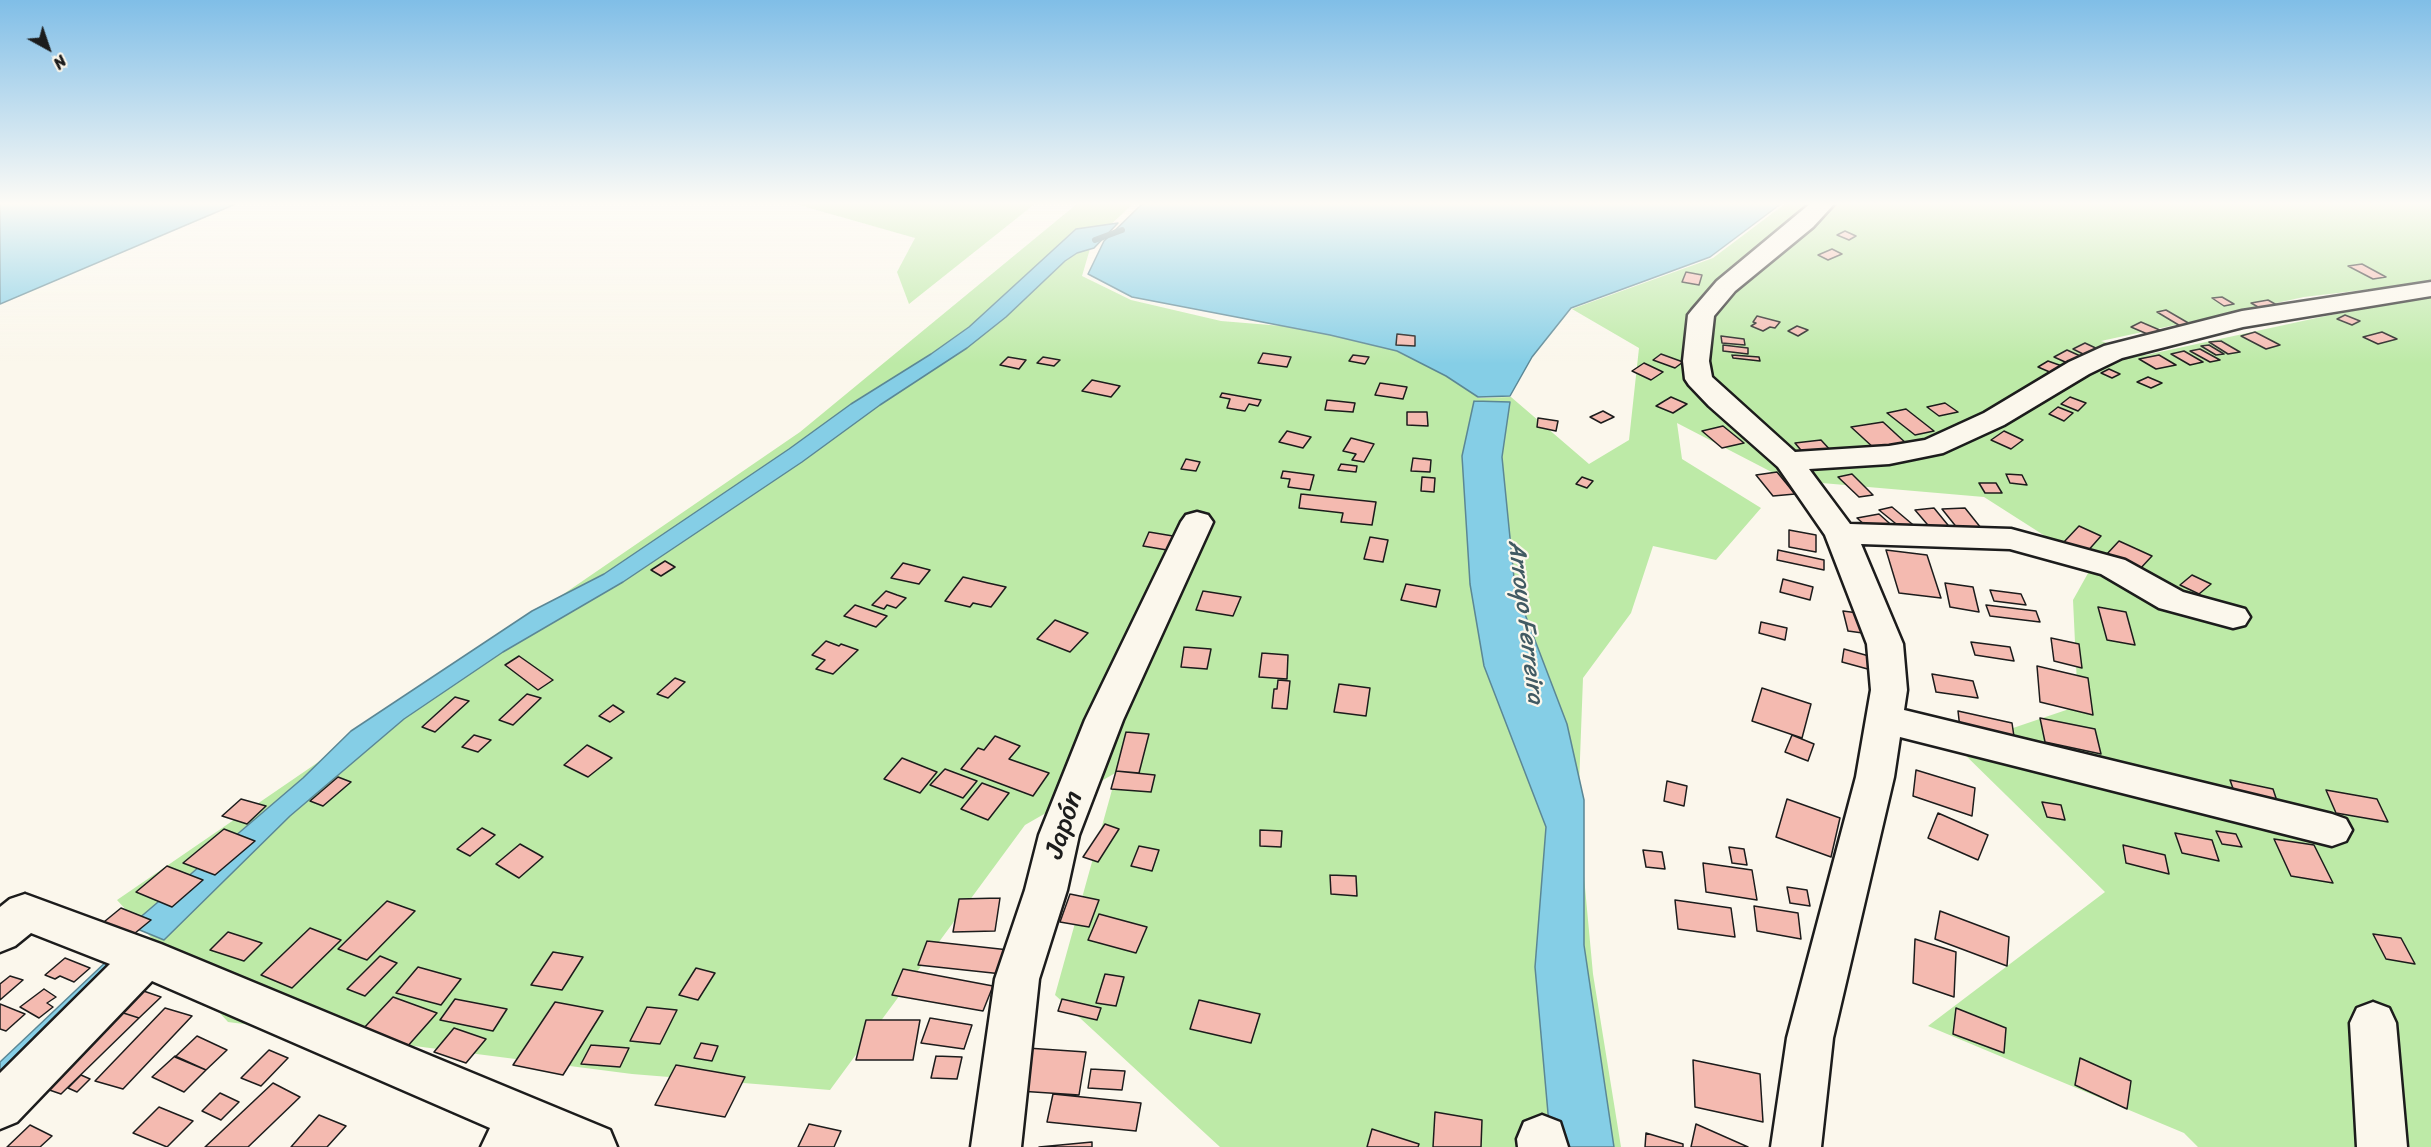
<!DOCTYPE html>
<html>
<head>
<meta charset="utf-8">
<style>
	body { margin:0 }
	#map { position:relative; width:2431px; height:1147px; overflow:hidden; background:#fbf7ec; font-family:Sriracha,sans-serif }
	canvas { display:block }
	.north { position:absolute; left:18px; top:18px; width:60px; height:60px; -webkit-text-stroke:4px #fbf7ec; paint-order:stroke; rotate:140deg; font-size:16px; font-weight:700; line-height:24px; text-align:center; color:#1c1c1c }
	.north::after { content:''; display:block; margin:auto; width:21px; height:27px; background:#1c1c1c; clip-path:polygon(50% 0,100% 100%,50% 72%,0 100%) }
</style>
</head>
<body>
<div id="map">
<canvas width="2431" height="1147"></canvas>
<div class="north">N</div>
</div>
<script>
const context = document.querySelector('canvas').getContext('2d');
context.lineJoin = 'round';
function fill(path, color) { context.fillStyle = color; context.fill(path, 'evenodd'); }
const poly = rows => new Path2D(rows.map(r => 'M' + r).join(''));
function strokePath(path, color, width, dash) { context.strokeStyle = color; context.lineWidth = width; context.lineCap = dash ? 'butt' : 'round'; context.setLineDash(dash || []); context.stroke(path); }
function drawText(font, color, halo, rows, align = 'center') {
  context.font = font + ' Sriracha,sans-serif'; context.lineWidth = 4.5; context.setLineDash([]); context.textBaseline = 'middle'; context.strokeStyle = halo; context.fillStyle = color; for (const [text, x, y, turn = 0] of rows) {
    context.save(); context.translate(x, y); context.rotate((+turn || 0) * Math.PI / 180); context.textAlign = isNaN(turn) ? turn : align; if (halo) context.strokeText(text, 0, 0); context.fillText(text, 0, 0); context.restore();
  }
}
fill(poly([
	[792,203,1036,203,909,304,897,272,915,238],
	[1078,203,1134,203,1092,242,1082,276,1131,300,1221,321,1331,330,1398,344,1451,373,1478,398,1511,397,1589,464,1629,440,1639,348,1572,309,1713,258,1786,203,2431,203,2431,282,2304,297,2101,341,2146,355,2321,317,2431,296,2431,1147,2198,1147,2184,1133,1928,1026,2105,892,1957,747,2078,706,2073,600,2092,566,1984,497,1787,480,1677,423,1682,459,1761,508,1716,560,1653,546,1631,613,1583,678,1578,812,1593,974,1621,1147,1220,1147,1055,995,1117,772,1025,825,830,1090,632,1074,228,1022,117,900,800,432]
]), '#bdeaa7');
const water = poly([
	[0,203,238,203,0,304,0,203],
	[1143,203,1782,203,1710,257,1571,308,1532,357,1510,396,1478,397,1446,376,1397,351,1330,335,1132,297,1088,274,1104,241,1143,203],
	[1118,223,1094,248,1077,253,1065,261,1006,317,967,348,880,405,802,462,623,582,503,652,404,719,290,816,164,940,130,926,303,778,351,731,532,611,604,574,789,449,851,404,931,354,969,327,1076,229,1118,223],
	[1474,401,1510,402,1502,457,1515,588,1567,724,1584,800,1584,945,1614,1147,1551,1147,1535,967,1546,827,1484,666,1470,584,1462,456,1474,401],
	[110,958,124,968,0,1097,0,1062,110,958]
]);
fill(water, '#85cee6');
strokePath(water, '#5b8795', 1.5);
strokePath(poly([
	[1095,240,1122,230]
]), '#5b8795', 6);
const building = poly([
	[1845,231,1856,236,1849,240,1837,235,1845,231],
	[1832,249,1842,254,1828,260,1818,255,1832,249],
	[2362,264,2386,277,2373,279,2348,266,2362,264],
	[1686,272,1702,275,1699,285,1682,282,1686,272],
	[2222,297,2234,304,2224,306,2212,298,2222,297],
	[2268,300,2284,309,2267,312,2251,303,2268,300],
	[2166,310,2197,328,2187,330,2157,312,2166,310],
	[2345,315,2360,321,2352,325,2337,319,2345,315],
	[1757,316,1780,322,1775,328,1770,327,1763,331,1751,326,1756,323,1753,322,1757,316],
	[2141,322,2169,334,2159,339,2131,327,2141,322],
	[1797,326,1808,330,1798,336,1788,331,1797,326],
	[2255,332,2280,345,2266,349,2241,336,2255,332],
	[2382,332,2397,339,2378,344,2363,337,2382,332],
	[1397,334,1415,336,1415,346,1396,345,1397,334],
	[1721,336,1744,339,1745,345,1722,343,1721,336],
	[2221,341,2240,352,2228,354,2209,342,2221,341],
	[2085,343,2102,351,2089,357,2073,349,2085,343],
	[1723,345,1748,348,1748,354,1723,351,1723,345],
	[2209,345,2224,354,2216,355,2201,346,2209,345],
	[2200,349,2220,360,2210,362,2190,351,2200,349],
	[2067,350,2087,359,2074,366,2054,357,2067,350],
	[2184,351,2203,362,2190,365,2171,354,2184,351],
	[1263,353,1291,357,1287,367,1258,363,1263,353],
	[1661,354,1683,362,1675,368,1653,360,1661,354],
	[1353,355,1369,357,1365,364,1349,361,1353,355],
	[1732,355,1759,357,1760,361,1733,358,1732,355],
	[2159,355,2176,365,2156,369,2139,359,2159,355],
	[1008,357,1026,360,1019,369,1000,365,1008,357],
	[1043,357,1060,360,1054,366,1037,363,1043,357],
	[2048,361,2062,366,2052,373,2038,367,2048,361],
	[1644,363,1663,372,1651,380,1632,371,1644,363],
	[2109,369,2120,374,2112,378,2101,373,2109,369],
	[2148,377,2162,383,2151,388,2137,382,2148,377],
	[1092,380,1120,386,1111,397,1082,391,1092,380],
	[1380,383,1407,387,1403,399,1375,395,1380,383],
	[1222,393,1261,400,1258,406,1249,404,1245,411,1227,408,1230,399,1220,397,1222,393],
	[1671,397,1687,404,1673,413,1656,406,1671,397],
	[2070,397,2086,403,2078,411,2061,404,2070,397],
	[1327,400,1355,403,1353,412,1325,410,1327,400],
	[1945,403,1958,412,1939,416,1927,407,1945,403],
	[2058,407,2073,413,2064,421,2049,414,2058,407],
	[1906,409,1934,431,1915,435,1887,413,1906,409],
	[1603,411,1614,417,1601,423,1590,417,1603,411],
	[1407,412,1427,412,1428,426,1407,425,1407,412],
	[1538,418,1558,421,1556,431,1537,427,1538,418],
	[1883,422,1908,445,1875,449,1851,427,1883,422],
	[1723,426,1744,443,1722,448,1702,431,1723,426],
	[1287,431,1311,437,1303,448,1279,442,1287,431],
	[2004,431,2023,440,2011,449,1991,440,2004,431],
	[1351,438,1374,444,1364,462,1352,460,1356,454,1343,451,1351,438],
	[1821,440,1832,452,1805,455,1795,443,1821,440],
	[1413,458,1431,460,1430,472,1411,471,1413,458],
	[1186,459,1200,462,1196,471,1181,469,1186,459],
	[1341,464,1357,466,1356,472,1338,470,1341,464],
	[1283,471,1314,475,1310,490,1288,487,1290,479,1281,478,1283,471],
	[1777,472,1795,494,1773,496,1756,475,1777,472],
	[1852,474,1873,495,1859,497,1838,477,1852,474],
	[2006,474,2022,475,2027,485,2010,483,2006,474],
	[1422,477,1435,478,1434,492,1421,491,1422,477],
	[1582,477,1593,481,1587,488,1576,484,1582,477],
	[1979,483,1996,483,2002,493,1985,493,1979,483],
	[1301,494,1376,502,1372,525,1341,522,1343,513,1299,508,1301,494],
	[1892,507,1918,529,1906,532,1879,510,1892,507],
	[1934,508,1952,530,1933,531,1915,510,1934,508],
	[1965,508,1985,533,1962,534,1942,509,1965,508],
	[1879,514,1897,530,1875,534,1857,518,1879,514],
	[2079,526,2101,536,2086,553,2063,543,2079,526],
	[1789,530,1816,535,1816,552,1789,547,1789,530],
	[1149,532,1173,536,1167,550,1143,546,1149,532],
	[1370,537,1388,540,1383,562,1364,559,1370,537],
	[2119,541,2152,556,2139,570,2106,555,2119,541],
	[1778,550,1824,560,1824,570,1777,560,1778,550],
	[1886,550,1927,555,1941,598,1899,593,1886,550],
	[665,561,675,567,661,576,651,570,665,561],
	[903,563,930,570,919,584,891,578,903,563],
	[2192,575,2211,584,2199,594,2180,585,2192,575],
	[963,577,988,583,1006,587,991,607,973,603,970,607,945,601,963,577],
	[1783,579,1813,587,1810,600,1780,592,1783,579],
	[1945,583,1973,587,1979,612,1950,607,1945,583],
	[1406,584,1440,590,1436,607,1401,600,1406,584],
	[1990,590,2021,594,2026,605,1994,601,1990,590],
	[886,591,897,595,906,598,896,608,887,605,884,609,872,605,886,591],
	[1203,591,1241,597,1233,616,1196,610,1203,591],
	[855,605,887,616,876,627,844,616,855,605],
	[1986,605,2036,611,2040,622,1990,616,1986,605],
	[2098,607,2126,612,2135,645,2107,640,2098,607],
	[1843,611,1866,614,1870,634,1848,631,1843,611],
	[1055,620,1088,633,1070,652,1037,639,1055,620],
	[1761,622,1787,628,1785,640,1759,633,1761,622],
	[2051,638,2079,644,2082,668,2054,661,2051,638],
	[826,641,839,646,841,644,858,650,833,674,816,669,825,660,812,655,826,641],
	[1971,642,2010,647,2014,661,1975,655,1971,642],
	[1184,647,1211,649,1207,669,1181,667,1184,647],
	[1844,649,1876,658,1875,671,1842,662,1844,649],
	[1262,653,1288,655,1287,679,1259,677,1262,653],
	[519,656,553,680,538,690,505,665,519,656],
	[2037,666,2088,678,2093,715,2040,702,2037,666],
	[1932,674,1973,681,1978,698,1936,692,1932,674],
	[675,678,685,682,668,698,657,694,675,678],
	[1278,680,1290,681,1287,709,1272,708,1274,689,1277,689,1278,680],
	[1339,684,1370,688,1366,716,1334,712,1339,684],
	[1762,688,1811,704,1802,738,1752,721,1762,688],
	[527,694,541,698,513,725,499,720,527,694],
	[455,697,469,701,435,732,422,727,455,697],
	[613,705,624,712,610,722,599,716,613,705],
	[1958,711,2012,723,2016,750,1961,737,1958,711],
	[2040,718,2095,729,2101,754,2045,742,2040,718],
	[1126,732,1149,734,1139,773,1116,771,1126,732],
	[474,735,491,740,478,752,462,747,474,735],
	[1792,735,1814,744,1808,761,1785,752,1792,735],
	[995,736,1020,746,1009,759,1049,773,1033,796,961,769,978,748,984,750,995,736],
	[587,745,612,758,588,777,564,765,587,745],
	[902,758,937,772,920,793,884,779,902,758],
	[945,769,977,781,963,798,930,785,945,769],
	[1916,770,1975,788,1972,816,1913,796,1916,770],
	[1116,771,1155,775,1151,792,1111,789,1116,771],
	[338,777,351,782,323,806,310,801,338,777],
	[2230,780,2273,789,2279,807,2236,797,2230,780],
	[1667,781,1687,786,1684,806,1664,801,1667,781],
	[982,783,1009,793,988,820,961,809,982,783],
	[2326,790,2377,799,2388,822,2336,813,2326,790],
	[241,799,266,806,247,824,222,816,241,799],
	[1787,799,1840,818,1831,857,1776,837,1787,799],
	[2042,802,2061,805,2065,820,2047,817,2042,802],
	[1938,813,1988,835,1978,860,1928,838,1938,813],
	[1105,824,1119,829,1098,862,1083,857,1105,824],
	[482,828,495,835,470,856,457,849,482,828],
	[224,829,255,841,215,875,183,863,224,829],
	[1260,830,1282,831,1281,847,1260,846,1260,830],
	[2216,831,2236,834,2242,847,2222,844,2216,831],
	[2175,833,2212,840,2219,861,2182,853,2175,833],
	[2274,839,2314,845,2333,883,2291,876,2274,839],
	[520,844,543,857,519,878,496,864,520,844],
	[2123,845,2165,855,2169,874,2126,863,2123,845],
	[1139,846,1159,850,1152,871,1131,866,1139,846],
	[1729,847,1744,849,1747,865,1732,863,1729,847],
	[1643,850,1662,852,1665,869,1646,867,1643,850],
	[1703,863,1752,870,1757,900,1706,892,1703,863],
	[167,866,203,880,172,907,136,892,167,866],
	[1330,875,1356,876,1357,896,1331,894,1330,875],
	[1787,887,1807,890,1810,906,1790,903,1787,887],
	[1070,894,1099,900,1089,927,1060,922,1070,894],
	[1000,898,995,931,953,932,959,899,1000,898],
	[1675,900,1731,908,1735,937,1678,929,1675,900],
	[387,901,415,911,367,960,338,949,387,901],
	[1754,906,1798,913,1801,939,1757,931,1754,906],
	[121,908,151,920,129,938,99,926,121,908],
	[1940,911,2009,937,2007,966,1935,939,1940,911],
	[1099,914,1147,927,1136,953,1088,940,1099,914],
	[310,928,341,940,292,988,261,975,310,928],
	[228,932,262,943,244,961,210,950,228,932],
	[2373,934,2401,938,2415,964,2386,959,2373,934],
	[1915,939,1956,952,1954,997,1913,983,1915,939],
	[927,941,1009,950,1002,974,918,965,927,941],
	[553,952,583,957,562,990,531,985,553,952],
	[380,956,397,963,365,996,347,989,380,956],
	[65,958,90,968,74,982,60,976,55,979,45,975,65,958],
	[418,967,461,979,441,1005,396,993,418,967],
	[696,968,715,973,698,1000,679,995,696,968],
	[903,969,993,986,983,1011,892,995,903,969],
	[1105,974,1124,977,1116,1006,1096,1003,1105,974],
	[10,976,23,980,0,1000,0,984,10,976],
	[129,986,161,997,139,1018,111,1009,129,986],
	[44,989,56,997,47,1003,53,1007,39,1018,20,1007,44,989],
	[393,997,437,1013,406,1048,362,1030,393,997],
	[455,999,507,1009,493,1031,440,1020,455,999],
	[1062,999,1101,1008,1097,1020,1058,1011,1062,999],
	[1199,1000,1260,1014,1251,1043,1190,1029,1199,1000],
	[555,1002,603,1011,563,1075,513,1065,555,1002],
	[0,1004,25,1014,6,1031,0,1029,0,1004],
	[647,1007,677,1010,660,1044,630,1041,647,1007],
	[165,1008,192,1016,123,1089,95,1081,165,1008],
	[1956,1008,2006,1028,2004,1053,1953,1034,1956,1008],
	[111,1009,139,1018,61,1094,32,1084,111,1009],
	[930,1018,972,1025,964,1049,921,1043,930,1018],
	[866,1020,920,1020,913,1060,856,1060,866,1020],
	[454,1028,486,1039,466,1063,434,1052,454,1028],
	[197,1036,227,1050,206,1070,175,1057,197,1036],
	[701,1043,718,1046,712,1061,694,1058,701,1043],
	[591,1045,629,1048,620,1067,581,1064,591,1045],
	[1027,1048,1086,1052,1079,1095,1019,1091,1027,1048],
	[269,1050,288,1058,261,1086,241,1078,269,1050],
	[175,1056,206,1070,184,1092,152,1077,175,1056],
	[936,1056,962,1057,957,1079,931,1078,936,1056],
	[2080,1058,2131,1081,2127,1109,2075,1085,2080,1058],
	[1693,1060,1760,1074,1763,1122,1695,1107,1693,1060],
	[676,1065,745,1077,725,1117,655,1105,676,1065],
	[1091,1069,1125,1071,1122,1090,1088,1088,1091,1069],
	[81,1075,90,1079,77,1092,68,1088,81,1075],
	[273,1083,300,1097,248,1147,205,1147,273,1083],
	[220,1093,239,1102,221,1120,202,1111,220,1093],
	[1053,1094,1141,1103,1136,1131,1047,1122,1053,1094],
	[159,1107,193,1121,167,1147,133,1133,159,1107],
	[1435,1112,1482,1120,1481,1147,1433,1147,1435,1112],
	[319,1115,346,1126,327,1147,291,1147,319,1115],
	[809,1124,841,1131,834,1147,798,1147,809,1124],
	[1696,1124,1748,1147,1691,1147,1696,1124],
	[30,1125,52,1136,40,1147,7,1147,30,1125],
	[1372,1129,1419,1144,1418,1147,1367,1147,1372,1129],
	[1646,1133,1683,1144,1683,1147,1645,1147,1646,1133],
	[1092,1142,1092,1147,1039,1147,1092,1142]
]);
fill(building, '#f4bab0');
strokePath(building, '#1c1c1c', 1.5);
const minor = poly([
	[1811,203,1835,203,1813,227,1735,291,1714,316,1709,361,1712,377,1795,452,1889,446,1925,440,1984,413,2069,362,2104,346,2242,311,2431,282,2431,296,2243,327,2122,358,2089,374,2004,425,1943,453,1889,464,1809,469,1850,524,2011,529,2125,560,2183,592,2245,609,2250,617,2245,625,2233,628,2159,608,2101,574,2010,549,1861,544,1903,644,1907,690,1904,710,2332,814,2346,819,2352,830,2346,841,2332,846,1900,737,1894,777,1833,1038,1821,1147,1771,1147,1787,1038,1856,777,1871,690,1867,644,1825,535,1778,467,1709,406,1689,385,1685,379,1683,361,1688,315,1692,310,1717,281,1811,203],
	[1197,512,1208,515,1213,522,1123,720,1079,835,1067,890,1039,979,1021,1147,971,1147,995,979,1025,890,1039,835,1085,720,1181,522,1186,515,1197,512],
	[25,894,161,944,610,1130,617,1147,481,1147,490,1128,152,981,17,1122,0,1129,0,1073,110,964,31,933,15,946,0,952,0,907,10,899,25,894],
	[2373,1002,2389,1008,2396,1023,2407,1147,2357,1147,2350,1023,2357,1008,2373,1002],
	[1542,1115,1560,1122,1568,1147,1518,1147,1517,1139,1524,1122,1542,1115]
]);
strokePath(minor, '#1c1c1c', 5);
fill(minor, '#fbf7ec');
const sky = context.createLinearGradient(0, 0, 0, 364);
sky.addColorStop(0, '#80bee7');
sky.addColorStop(0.56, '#fdfbf6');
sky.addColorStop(1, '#fdfbf600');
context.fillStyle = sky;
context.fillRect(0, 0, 2431, 364);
drawText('italic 24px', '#415a63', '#fbf7ec', [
	["Arroyo Ferreira",1525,622,83]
]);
drawText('27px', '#1c1c1c', '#fbf7ec', [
	["Japón",1065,825,-72]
]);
</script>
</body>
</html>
